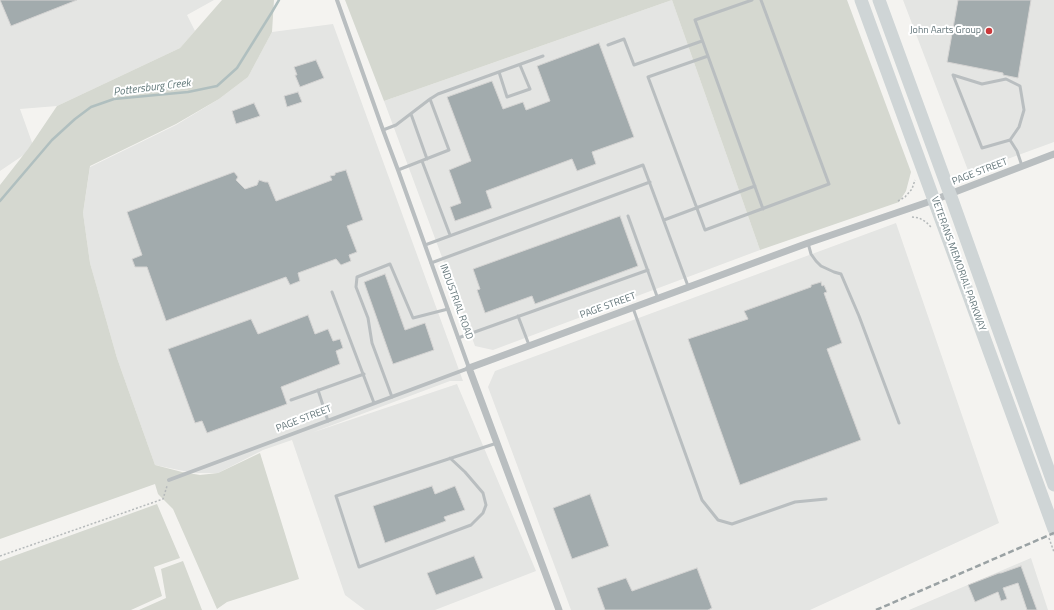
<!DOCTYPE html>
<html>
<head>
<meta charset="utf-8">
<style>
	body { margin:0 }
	canvas { display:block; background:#f4f3f0 }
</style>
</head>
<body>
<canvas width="1054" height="610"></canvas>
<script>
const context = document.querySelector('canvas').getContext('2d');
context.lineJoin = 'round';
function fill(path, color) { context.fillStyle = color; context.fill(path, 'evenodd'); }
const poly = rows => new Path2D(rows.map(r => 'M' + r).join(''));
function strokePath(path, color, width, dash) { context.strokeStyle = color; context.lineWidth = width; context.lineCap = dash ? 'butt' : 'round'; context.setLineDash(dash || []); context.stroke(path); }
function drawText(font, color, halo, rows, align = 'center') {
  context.font = font + ' "Titillium Web",sans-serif'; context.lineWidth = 4; context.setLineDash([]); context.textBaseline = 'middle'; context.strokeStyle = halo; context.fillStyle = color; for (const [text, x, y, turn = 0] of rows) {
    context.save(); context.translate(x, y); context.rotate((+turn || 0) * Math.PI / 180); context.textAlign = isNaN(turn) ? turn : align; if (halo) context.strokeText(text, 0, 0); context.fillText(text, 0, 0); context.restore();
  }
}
fill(poly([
	[0,0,214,0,187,15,195,31,180,48,57,106,20,109,34,148,0,171],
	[672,0,760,250,493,350,475,346,384,101],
	[903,0,1054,0,1054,142,969,173],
	[333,24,463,381,450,381,311,433,457,384,536,571,435,610,365,610,345,595,292,440,263,450,218,473,193,473,155,465,117,358,90,263,83,213,90,167,176,125,219,99,248,77,272,32],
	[896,223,999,523,810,610,571,610,488,387,495,371],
	[1031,558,1048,610,909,610]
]), '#e4e5e3');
fill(poly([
	[222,0,274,0,272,32,248,77,219,99,176,124,90,166,83,213,90,263,117,358,155,465,182,472,200,475,218,473,260,453,299,579,227,602,217,609,173,509,158,494,155,484,0,539,0,185,28,149,57,106,180,48],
	[345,0,847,0,911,172,906,191,899,202,760,250,672,0,384,101],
	[157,504,180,558,154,567,162,596,131,610,0,610,0,561],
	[183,561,202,610,139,610,166,598,161,569]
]), '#d5d8d0');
strokePath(poly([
	[0,201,52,140,75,119,91,107,114,99,188,92,217,86,237,68,272,12,279,0]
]), '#b0bfbf', 2.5);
const building = poly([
	[0,0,77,0,11,26,0,0],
	[958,0,1031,0,1018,78,1003,75,1003,73,947,62,958,0],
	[599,43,634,137,592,152,596,164,577,171,572,159,486,191,492,208,455,221,450,207,461,203,449,170,471,161,447,97,492,81,503,109,523,102,526,110,550,101,537,66,599,43],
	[316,60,324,78,300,87,295,75,297,75,294,67,316,60],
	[298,92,302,102,287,107,284,96,298,92],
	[254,103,260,116,236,124,232,111,254,103],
	[346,170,363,220,347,226,357,252,349,255,351,261,341,265,336,259,298,273,300,281,290,285,286,277,166,321,147,267,135,267,132,259,142,255,127,212,234,172,238,177,236,180,245,189,257,185,259,180,265,182,268,182,276,201,332,180,330,176,335,175,335,173,346,170],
	[620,216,638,266,535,304,532,296,485,313,477,290,480,289,473,269,620,216],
	[385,274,405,330,425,323,434,350,393,364,364,282,385,274],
	[821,282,822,286,824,285,827,292,824,293,842,343,827,349,861,440,740,485,688,339,748,319,744,311,811,287,811,285,821,282],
	[308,315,315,334,328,329,333,341,340,339,343,348,336,351,340,364,281,387,287,404,207,433,202,421,195,423,168,349,251,319,258,334,308,315],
	[432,486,435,494,455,486,465,510,444,517,446,521,385,543,373,506,432,486],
	[590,494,609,546,572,559,553,508,590,494],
	[474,556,483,578,436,595,427,573,474,556],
	[1021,566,1037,610,1027,610,1018,583,1003,588,1007,599,1001,601,998,592,975,602,968,585,999,573,1001,573,1021,566],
	[697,568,712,608,708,610,605,610,597,588,626,578,632,591,697,568]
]);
fill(building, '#a2abad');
strokePath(building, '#d5d4d3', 1);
strokePath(poly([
	[898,201,905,197,912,189,915,180],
	[912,217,919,218,926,222,932,228],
	[1049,538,1054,552],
	[0,556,163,499,167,486]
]), '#b5b9ba', 1.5, [2, 2]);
strokePath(poly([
	[752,0,695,20,763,209],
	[608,45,624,39,634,65,702,41],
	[708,56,648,77,705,230,829,184,761,0],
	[499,72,507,97,530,89,520,65],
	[411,114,427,159],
	[383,130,396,125,430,99,438,94,543,56],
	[1010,140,1019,127,1024,110,1020,86,1006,79,982,84,953,75,982,148,1010,140,1017,151,1022,166],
	[422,161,450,235],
	[398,170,449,150,430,99],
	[628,216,658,299],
	[664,220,755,186],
	[808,243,811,254,816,261,821,266,834,272,841,274,859,316,899,423],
	[425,245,643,165,688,286],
	[431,263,650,182],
	[332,292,374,403],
	[633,308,702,500,718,520,732,524,795,502,826,499],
	[518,316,529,345],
	[458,338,648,270],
	[318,390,328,421],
	[392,397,372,343,368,318,356,287,357,277,390,264,413,318,448,309],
	[291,400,364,374],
	[450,458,465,472,483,493,486,505,483,513,471,525,359,567,336,496,497,443]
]), '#b9bec0', 3);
strokePath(poly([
	[169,480,469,368,398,170,383,130,337,0]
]), '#b9bec0', 4);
strokePath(poly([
	[559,610,469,368,808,243,934,200,1054,154]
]), '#b9bec0', 7);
strokePath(poly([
	[861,0,1054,529],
	[879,0,950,194,1054,485]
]), '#cfd5d6', 13);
strokePath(poly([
	[876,610,1054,533]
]), '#9aa2a4', 2.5, [6, 3]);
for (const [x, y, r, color] of [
	[989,31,4,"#ca393b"]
]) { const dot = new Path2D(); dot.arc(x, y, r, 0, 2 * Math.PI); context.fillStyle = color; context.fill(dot); strokePath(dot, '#fff', 1.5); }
drawText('10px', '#67797d', '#fff', [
	["John Aarts Group",981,31]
], 'right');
drawText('10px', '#67797d', '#fff', [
	["PAGE STREET",980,172,-21],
	["VETERANS MEMORIAL PARKWAY",958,264,70],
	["INDUSTRIAL ROAD",456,302,70],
	["PAGE STREET",608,306,-20],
	["PAGE STREET",304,419,-21]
]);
drawText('italic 11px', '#637a7b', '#fff', [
	["Pottersburg Creek",152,88,-7]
]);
</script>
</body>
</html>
